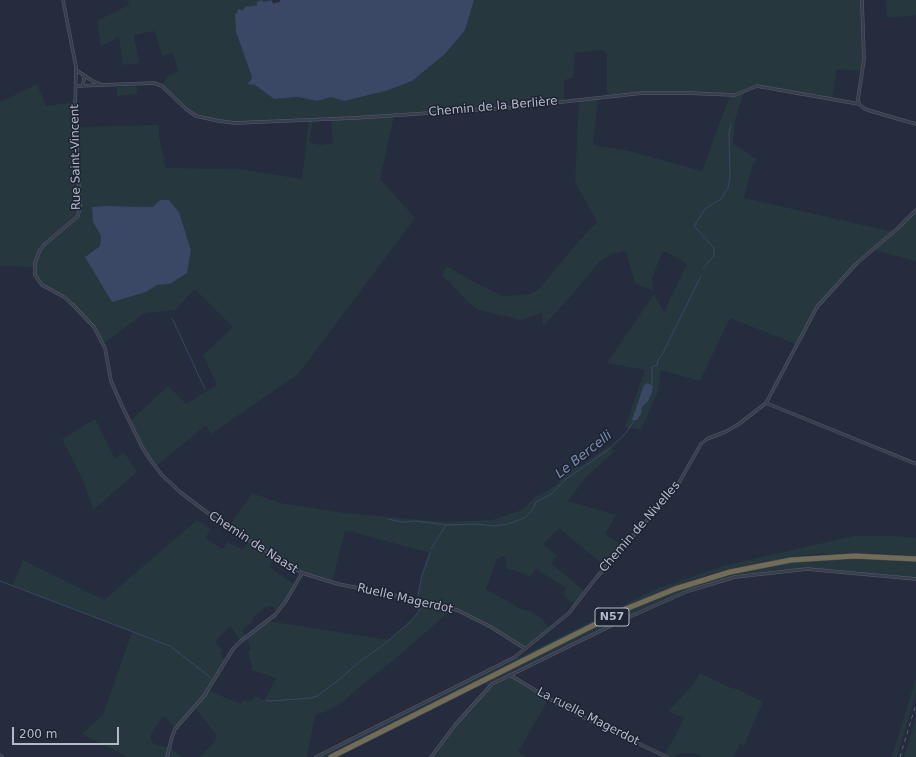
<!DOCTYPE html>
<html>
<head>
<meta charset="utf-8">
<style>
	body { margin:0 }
	#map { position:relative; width:916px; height:757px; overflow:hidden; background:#242c3d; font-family:"DejaVu Sans",sans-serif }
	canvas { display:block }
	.scale { position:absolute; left:12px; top:727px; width:107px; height:18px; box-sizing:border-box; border:2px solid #b4b9c8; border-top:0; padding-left:5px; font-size:12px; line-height:14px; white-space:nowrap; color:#b4b9c8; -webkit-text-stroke:3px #1d2332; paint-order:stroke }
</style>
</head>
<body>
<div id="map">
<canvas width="916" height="757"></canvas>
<div class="scale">200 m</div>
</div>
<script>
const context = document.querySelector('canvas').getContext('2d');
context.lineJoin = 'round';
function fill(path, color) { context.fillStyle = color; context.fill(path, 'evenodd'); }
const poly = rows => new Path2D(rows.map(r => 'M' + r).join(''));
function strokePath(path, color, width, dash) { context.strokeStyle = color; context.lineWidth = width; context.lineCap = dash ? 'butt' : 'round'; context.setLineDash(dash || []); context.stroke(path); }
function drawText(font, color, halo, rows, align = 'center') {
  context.font = font + ' "DejaVu Sans",sans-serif'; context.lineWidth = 3; context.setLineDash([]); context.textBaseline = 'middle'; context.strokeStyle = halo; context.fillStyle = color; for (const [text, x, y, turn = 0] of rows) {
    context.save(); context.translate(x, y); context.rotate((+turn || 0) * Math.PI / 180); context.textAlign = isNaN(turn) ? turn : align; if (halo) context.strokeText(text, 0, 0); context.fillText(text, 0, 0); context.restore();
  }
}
fill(poly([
	[128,0,268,0,263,2,262,0,257,2,258,5,250,7,249,5,249,7,239,10,237,13,236,32,252,77,251,80,247,84,255,85,274,99,298,97,317,101,331,97,344,101,386,91,412,81,445,54,465,30,474,0,862,0,863,71,837,69,832,99,758,86,744,92,735,120,733,144,757,159,752,166,744,198,894,232,916,210,916,261,878,251,876,248,856,264,815,310,798,345,730,318,700,381,661,370,657,394,641,430,625,427,645,370,607,363,654,294,664,312,687,264,666,252,662,252,652,279,653,291,635,283,626,251,612,254,599,262,573,294,543,326,542,313,521,320,479,310,470,304,442,275,447,266,474,282,503,296,530,294,538,290,579,241,597,222,575,182,579,100,598,99,593,145,629,151,702,171,730,95,643,93,607,98,607,53,601,50,575,53,573,78,564,80,564,101,507,108,394,116,380,179,415,218,299,373,291,379,211,434,206,425,155,467,151,461,129,422,168,386,186,404,217,385,203,355,233,327,195,289,175,310,145,313,103,344,97,332,68,300,47,288,37,279,34,267,0,266,0,102,37,84,46,106,75,102,76,127,159,125,159,137,166,168,239,169,302,179,309,120,235,123,201,117,191,112,162,86,167,76,178,71,173,53,162,56,155,31,134,35,139,63,123,65,119,37,101,46,97,21,129,5],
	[331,119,333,143,320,145,309,142,313,120],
	[160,200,169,200,179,212,191,250,187,273,170,284,157,285,146,292,85,257,100,246,101,236,93,222,93,207,106,206,154,207],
	[886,0,916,0,916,15,887,18],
	[137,86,137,94,117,96,117,87],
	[95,419,115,459,124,452,137,472,93,510,84,482,62,439],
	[608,446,615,451,587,476,568,501,616,515,605,534,624,547,606,567,559,528,543,544,557,556,551,563,585,592,577,604,571,602,563,594,566,588,536,569,530,577,517,571,507,569,505,556,497,559,486,589,521,609,530,611,542,619,549,628,524,648,503,634,452,609,394,660,358,688,344,701,330,710,315,715,307,757,199,757,213,744,217,736,195,708,178,725,173,726,166,718,162,717,151,734,151,740,154,744,165,747,169,746,181,757,128,757,82,734,103,715,132,632,12,585,23,560,104,600,197,520,211,529,205,538,222,549,228,542,243,550,249,541,228,528,252,493,280,503,344,513,446,522,492,520,522,510,536,496,547,491,558,483,568,469,581,466],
	[345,530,430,553,422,575,417,600,421,601,419,611,417,615,389,640,268,621,246,636,242,630,253,621,254,616,267,606,272,606,278,612,295,585,269,567,276,557,306,576,332,583],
	[230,626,241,641,246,637,251,649,248,652,252,666,252,670,276,678,265,700,255,696,251,702,244,700,242,704,227,699,209,690,226,661,220,654,223,651,215,642],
	[853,536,896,536,916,538,916,556,874,553,819,554,795,556,730,569,692,580,627,606,325,757,320,757,656,589,723,566],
	[874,559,916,562,916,578,804,568,782,570,735,576,713,582,672,597,645,608,496,680,487,686,484,684,630,610,663,596,695,584,770,565,820,560],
	[700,673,729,687,739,690,763,702,744,745,740,744,733,757,702,757,695,753,682,753,674,757,667,757,664,755,677,733,684,718,668,711,693,685],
	[513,675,550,697,518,752,527,757,433,757,456,726,490,688],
	[916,678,916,694,897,757,892,757],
	[916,719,916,757,904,757,907,747]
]), '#26383e');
fill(poly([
	[262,0,263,2,271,0,274,4,275,3,280,2,280,0,474,0,465,30,445,54,412,81,386,91,344,101,331,97,317,101,298,97,274,99,255,85,247,84,251,80,252,77,236,32,235,14,237,13,238,9,242,10,247,6,249,7,249,4,250,7,253,5,254,6,257,5,257,2],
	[160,200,169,200,179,212,191,250,187,273,170,284,157,285,146,292,112,302,85,257,100,246,101,236,93,222,92,207,106,206,153,207],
	[648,383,653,386,652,392,648,401,641,408,642,412,637,420,632,420,644,385]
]), '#3a4765');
strokePath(poly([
	[703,268,714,256,714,248,694,226,705,209,721,199,728,188,730,178,729,133,731,124],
	[172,318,205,389],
	[652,384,652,367,657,365,658,360,662,355,701,276],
	[388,519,402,522,416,521,446,525,476,524,494,526,508,524,519,520,526,517,533,509,536,502,551,494,566,479,608,450,626,433,635,419],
	[431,549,446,525],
	[0,581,170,646,210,677],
	[418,595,422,575,430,553],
	[266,700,271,701,311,698,317,696,340,679,359,662,382,646,412,620,419,611,421,603]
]), '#3a4765', 1);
const street = poly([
	[63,0,76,67,75,113,80,206,78,216,45,244,40,250,35,263,35,275,42,285,64,297,72,304,94,327,105,348,111,381,122,406,142,447,151,461,162,475,180,492,221,523,302,573,286,601,275,615,241,641,233,649,204,696,175,729,172,737,167,757],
	[76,70,94,82,100,84],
	[76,86,154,83,162,86,186,109,196,116,219,121,235,123,354,118,507,108,643,93,686,93,735,95,757,86,859,104,865,109,871,111,916,124],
	[82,86,84,80,83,75],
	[859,104,858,99,864,59,862,0],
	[766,403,916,464],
	[302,573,338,584,398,596,457,610,491,627,524,648],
	[510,675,570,711,667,757],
	[0,755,2,757],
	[316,757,515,657,569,613,596,578,677,486,701,444,707,439,725,432,739,424,766,403,817,307,856,264,898,228,916,210],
	[431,757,455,725,492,684,627,618,688,591,735,577,807,569,916,579]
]);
const highway = poly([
	[331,757,628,608,675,589,730,572,791,560,855,556,916,559]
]);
strokePath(street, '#565c6b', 3.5);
strokePath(highway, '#434958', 6);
strokePath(street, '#383e4d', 2.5);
strokePath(highway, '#726b55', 5);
strokePath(poly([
	[900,757,916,704]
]), '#5a6274', 1, [4, 4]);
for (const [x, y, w] of [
	[612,617,34]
]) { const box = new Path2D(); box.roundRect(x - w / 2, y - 9, w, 18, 3); context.fillStyle = '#1d2332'; context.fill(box); strokePath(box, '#b4b9c8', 1); }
drawText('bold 11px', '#b4b9c8', null, [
	["N57",612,617]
]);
drawText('12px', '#b4b9c8', '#1d2332', [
	["Chemin de la Berlière",493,107,-5],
	["Rue Saint-Vincent",76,157,-91],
	["Chemin de Nivelles",640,527,-49],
	["Chemin de Naast",253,543,33],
	["Ruelle Magerdot",405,599,13],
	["La ruelle Magerdot",588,717,27]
]);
drawText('italic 13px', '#7c8caf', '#1d2332', [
	["Le Bercelli",584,455,-38]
]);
</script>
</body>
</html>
